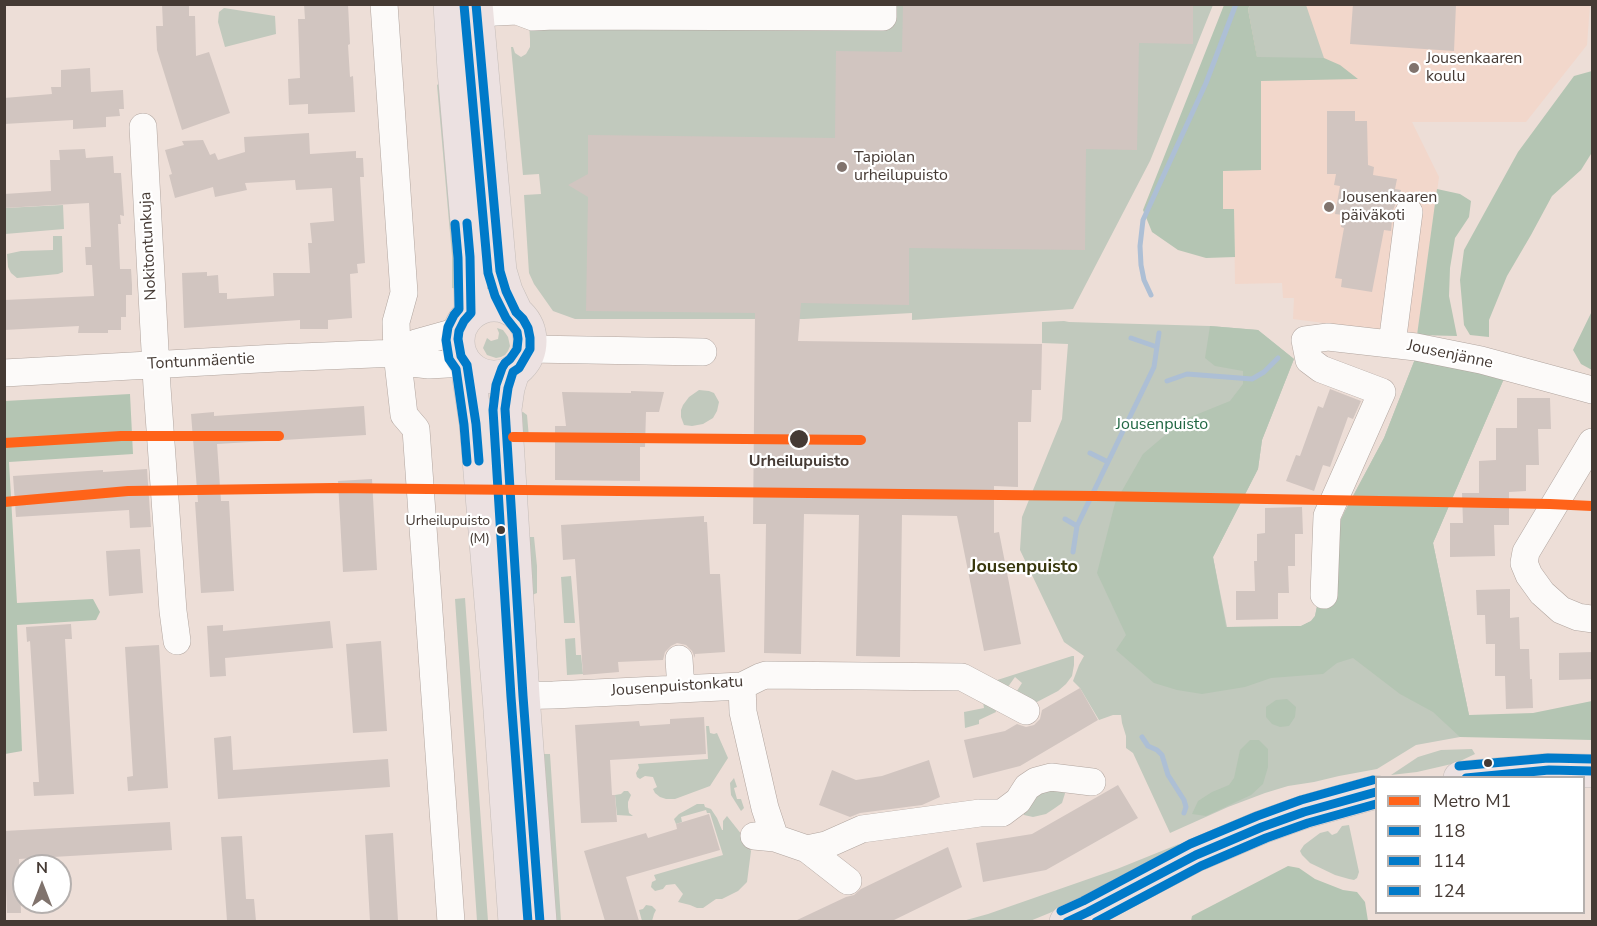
<!DOCTYPE html>
<html>
<head>
<meta charset="utf-8">
<style>
	body { margin:0 }
	#map { position:relative; width:1597px; height:926px; overflow:hidden; background:#edded7; font-family:"Nunito Sans",sans-serif }
	canvas { display:block }
	.frame { position:absolute; inset:0; border:6px solid #453a34; pointer-events:none }
	.legend { position:absolute; left:1375px; top:776px; width:210px; height:138px; box-sizing:border-box; background:#fff; border:2px solid #b5b0ae; margin:0; padding:8px 10px; list-style:none; font-size:18px; color:#453a34 }
	.legend li { display:flex; align-items:center; gap:12px; height:30px }
	.legend b { width:30px; border:2px solid #b5b0ae }
	.north { position:absolute; left:12px; top:854px; width:60px; height:60px; box-sizing:border-box; background:#fff; border:2px solid #b5b0ae; border-radius:50%; rotate:0deg; font-size:16px; font-weight:700; line-height:24px; text-align:center; color:#453a34 }
	.north::after { content:''; display:block; margin:auto; width:21px; height:27px; background:#80736d; clip-path:polygon(50% 0,100% 100%,50% 72%,0 100%) }
</style>
</head>
<body>
<div id="map">
<canvas width="1597" height="926"></canvas>
<div class="frame"></div>
<ul class="legend">
<li><b style="height:8px;background:#ff6319"></b>Metro M1</li>
<li><b style="height:8px;background:#007ac9"></b>118</li>
<li><b style="height:8px;background:#007ac9"></b>114</li>
<li><b style="height:8px;background:#007ac9"></b>124</li>
</ul>
<div class="north">N</div>
</div>
<script>
const context = document.querySelector('canvas').getContext('2d');
context.lineJoin = 'round';
function fill(path, color) { context.fillStyle = color; context.fill(path, 'evenodd'); }
const poly = rows => new Path2D(rows.map(r => 'M' + r).join(''));
function strokePath(path, color, width, dash) { context.strokeStyle = color; context.lineWidth = width; context.lineCap = dash ? 'butt' : 'round'; context.setLineDash(dash || []); context.stroke(path); }
function drawText(font, color, halo, rows, align = 'center') {
  context.font = font + ' "Nunito Sans",sans-serif'; context.lineWidth = 4.5; context.setLineDash([]); context.textBaseline = 'middle'; context.strokeStyle = halo; context.fillStyle = color; for (const [text, x, y, turn = 0] of rows) {
    context.save(); context.translate(x, y); context.rotate((+turn || 0) * Math.PI / 180); context.textAlign = isNaN(turn) ? turn : align; if (halo) context.strokeText(text, 0, 0); context.fillText(text, 0, 0); context.restore();
  }
}
fill(poly([
	[1250,5,1590,5,1587,45,1526,122,1412,122,1439,177,1417,335,1293,319,1294,298,1283,298,1282,283,1235,284,1234,210,1223,210,1222,170,1261,169,1248,9]
]), '#f2d7cb');
fill(poly([
	[519,5,1213,5,1150,161,1073,309,912,320,912,313,804,319,575,319,553,311,534,284,529,273,524,195,541,194,539,174,523,175,511,47,513,47,515,53,521,57,526,54,530,47,530,39,528,6],
	[1250,5,1306,5,1324,58,1257,58,1248,9],
	[224,8,275,16,276,34,225,47,218,22,219,12],
	[440,83,458,289,452,288,452,256,437,85],
	[63,205,64,229,5,234,5,208],
	[53,236,62,236,63,272,58,274,17,278,11,273,8,267,7,254,21,251,53,250],
	[1064,321,1069,322,1210,326,1258,330,1294,359,1262,440,1258,469,1213,557,1227,627,1301,626,1311,621,1315,616,1330,543,1345,511,1384,438,1415,359,1506,374,1433,543,1469,715,1460,737,1416,745,1377,769,1339,776,1314,782,1288,786,1265,793,1228,807,1170,833,1133,753,1126,748,1126,736,1122,723,1121,715,1113,715,1099,720,1080,688,1073,681,1079,665,1084,656,1064,642,1020,550,1022,517,1062,419,1068,344,1042,343,1042,322],
	[497,328,503,330,506,334,508,337,510,346,508,351,505,355,501,357,496,358,487,355,483,348,487,338,491,341,498,339,499,333],
	[699,390,709,391,714,393,719,402,717,411,713,418,703,424,692,426,684,425,681,417,681,410,683,405,689,397],
	[523,412,527,415,529,438,520,438,516,414],
	[528,537,534,537,537,566,537,593,532,595],
	[571,576,575,623,564,623,561,577],
	[465,598,488,921,477,921,455,599],
	[575,638,576,655,581,655,583,674,567,675,565,639],
	[1072,656,1074,656,1074,665,1072,676,1066,684,1058,691,1035,703,1033,700,1015,694,1022,683,1015,677,1005,691,988,683],
	[983,702,993,702,996,712,979,720,979,724,965,728,964,712,984,708],
	[706,726,709,726,710,733,714,734,717,733,728,758,710,786,675,799,666,799,660,797,655,793,653,789,657,787,653,777,645,776,640,779,637,777,636,773,639,768,638,764,708,759],
	[1472,749,1475,754,1456,763,1417,772,1391,775,1418,757,1441,750],
	[534,754,550,754,561,921,545,921],
	[734,778,737,787,734,788,737,799,741,799,744,808,741,811,731,795,730,783],
	[1067,787,1062,803,1055,808,1046,814,1033,817,1024,815,1023,808,1029,794],
	[624,791,628,791,631,795,628,802,628,807,629,813,633,816,617,815,615,795,621,794],
	[697,804,704,804,705,807,711,809,717,818,722,830,723,830,723,821,727,816,742,835,751,851,747,882,738,891,722,899,716,899,703,908,697,908,690,905,678,902,683,894,675,884,666,885,663,889,655,891,651,887,652,882,656,880,654,875,723,855,710,813,707,813,706,810,681,817,682,822,676,824,674,819,679,814],
	[1349,825,1359,872,1357,878,1354,880,1349,879,1335,875,1310,863,1302,855,1300,851,1304,845,1320,833,1328,831,1332,835,1337,833,1342,826],
	[1179,844,1177,850,1069,905,1030,921,959,922,988,914,1117,869],
	[646,905,652,906,656,910,654,914,652,921,642,921,639,910,643,909]
]), '#c1c9bd');
fill(poly([
	[1224,5,1250,5,1248,9,1257,57,1324,58,1340,65,1358,79,1261,81,1261,170,1223,171,1223,209,1234,209,1235,257,1206,258,1178,250,1152,232,1143,210],
	[1592,71,1592,130,1591,154,1581,170,1552,196,1531,235,1507,276,1489,320,1489,337,1470,335,1464,325,1460,280,1464,250,1518,152,1574,76],
	[1437,189,1460,194,1471,201,1469,217,1455,238,1450,268,1449,296,1457,336,1417,335],
	[1592,311,1592,370,1581,364,1573,350],
	[1210,326,1258,330,1294,359,1262,440,1258,469,1213,557,1226,627,1301,626,1311,621,1315,616,1330,543,1345,511,1384,438,1415,359,1506,374,1433,543,1469,715,1533,713,1592,701,1592,740,1460,737,1433,712,1400,694,1353,658,1337,663,1323,674,1271,678,1245,687,1202,694,1177,690,1154,683,1116,650,1126,635,1097,573,1115,503,1143,454,1183,420,1230,401,1243,384,1243,371,1215,366,1205,358],
	[130,394,133,454,9,462,17,603,93,599,100,612,96,620,17,625,22,751,5,754,5,401],
	[1287,699,1296,707,1295,717,1289,726,1280,727,1272,724,1266,717,1266,707,1276,700],
	[1250,740,1259,740,1268,749,1268,767,1263,784,1251,795,1206,816,1192,814,1198,801,1212,792,1229,785,1234,778,1240,750],
	[1288,866,1299,868,1315,879,1343,890,1357,892,1365,902,1368,921,1191,921,1192,916]
]), '#b4c5b3');
strokePath(poly([
	[1151,295,1144,280,1141,265,1140,246,1143,220,1206,83,1236,4],
	[1131,338,1157,347],
	[1167,381,1187,374,1252,379,1264,372,1278,358],
	[1090,453,1108,462],
	[1065,519,1077,526],
	[1073,552,1077,526,1154,367,1159,333],
	[1142,737,1148,746,1157,750,1162,755,1168,775,1184,800,1186,807,1184,813]
]), '#adbfd5', 5);
fill(poly([
	[162,4,189,4,189,16,195,16,196,56,209,52,230,113,182,130,157,50,156,26,163,26],
	[304,4,348,4,350,44,348,45,350,77,353,76,355,112,308,114,308,104,289,105,288,79,300,78,298,19,305,19],
	[903,4,1193,4,1193,44,1139,43,1137,150,1086,149,1085,250,909,248,909,305,801,303,798,341,1042,344,1041,390,1032,390,1031,422,1018,422,1018,487,994,486,994,533,999,532,1021,644,984,651,957,516,902,515,900,657,856,656,859,515,804,514,801,654,764,653,766,524,753,524,755,313,586,311,588,197,568,185,588,174,588,135,835,138,836,51,902,52],
	[1353,4,1456,4,1454,51,1350,44],
	[90,68,91,92,123,90,124,109,119,109,120,116,106,117,106,127,73,129,73,120,4,124,4,98,52,94,51,87,61,87,61,70],
	[1327,111,1355,111,1355,121,1367,121,1368,165,1374,167,1373,175,1397,179,1395,189,1401,190,1399,200,1396,203,1393,210,1391,231,1384,230,1372,292,1341,287,1342,279,1335,278,1344,228,1341,227,1343,215,1335,214,1340,186,1334,185,1336,174,1327,174],
	[309,133,310,154,356,151,356,158,363,158,364,177,360,177,365,263,357,264,358,273,350,274,352,318,328,320,328,329,300,329,300,320,184,328,182,273,207,272,207,276,218,275,219,293,227,293,227,299,274,296,273,273,310,273,308,243,312,243,310,223,334,221,332,188,296,190,295,180,245,183,247,190,215,197,213,187,175,198,169,175,172,174,165,150,184,145,182,141,203,140,210,155,215,153,218,160,245,152,244,137],
	[85,149,86,158,113,156,114,173,121,173,124,216,120,215,121,224,118,224,120,269,131,269,132,285,132,295,126,295,126,317,121,317,121,330,108,330,108,333,78,333,79,326,4,330,4,300,94,296,92,265,86,265,85,247,91,247,89,203,4,208,4,194,51,191,50,160,60,160,59,150],
	[1330,389,1361,401,1353,419,1348,417,1330,467,1323,465,1314,491,1286,481,1296,455,1300,456,1318,406,1323,408],
	[631,391,664,392,659,412,646,412,645,447,640,447,640,481,555,480,555,426,566,426,562,392,631,393],
	[1517,398,1550,398,1551,429,1538,429,1539,465,1526,465,1526,491,1509,492,1509,525,1494,525,1495,556,1450,557,1450,523,1463,523,1462,493,1479,493,1479,461,1496,460,1496,428,1517,428],
	[364,406,366,435,217,444,221,501,229,501,234,591,201,593,195,502,198,502,191,414,214,412,214,416],
	[147,469,151,527,130,528,129,510,16,517,13,476,103,470,103,472],
	[372,479,377,570,343,572,338,481],
	[1302,507,1303,534,1295,534,1295,566,1288,566,1289,593,1278,593,1278,619,1236,620,1236,591,1255,591,1254,561,1257,561,1257,534,1265,533,1265,508],
	[704,516,704,522,707,522,710,574,720,574,725,652,695,654,695,658,692,651,686,645,677,643,671,646,665,652,663,660,618,662,619,672,583,675,575,559,563,560,561,525],
	[140,549,143,593,109,596,106,551],
	[1510,589,1510,618,1519,617,1520,649,1529,649,1530,679,1532,679,1533,708,1506,709,1505,676,1495,676,1495,644,1486,644,1485,615,1477,615,1476,590],
	[330,621,333,648,225,658,226,676,210,677,207,626,223,625,223,631],
	[71,624,72,639,65,639,74,794,34,796,33,782,39,782,30,641,27,642,26,627],
	[381,641,387,731,353,733,346,644],
	[159,645,168,788,128,791,127,777,133,776,125,647],
	[1593,652,1593,679,1559,680,1559,653],
	[1080,688,1098,720,1020,766,973,778,964,740,1005,731,1017,724,1026,727,1034,725,1040,719,1042,710],
	[704,717,706,754,610,760,612,795,615,795,617,822,581,823,575,725,639,721,640,726,670,724,670,719],
	[231,736,233,770,388,759,390,787,218,799,214,738],
	[929,760,940,797,922,805,860,813,850,817,819,805,832,770,856,780,882,776],
	[1118,785,1138,818,1046,870,983,882,976,843,1032,834],
	[709,814,720,850,626,877,639,921,605,921,584,851,646,833,648,838,677,829,676,824],
	[170,822,172,850,19,859,21,913,7,913,4,831],
	[393,833,398,921,370,921,365,835],
	[242,836,246,899,254,899,256,921,227,921,221,837],
	[948,847,962,887,892,921,795,921,846,897,854,895,861,889]
]), '#d1c5c0');
const minor = poly([
	[384,4,404,293,396,322,397,353,404,415,416,429,451,922],
	[461,22,477,13,517,11,533,17,554,16,883,17,883,4],
	[143,127,157,387,173,611,177,641],
	[1392,344,1409,212],
	[530,349,703,352],
	[397,353,412,363,429,365,465,363],
	[4,373,277,358,397,353,416,343,459,331],
	[1592,442,1526,552,1524,563,1529,575,1542,593,1561,610,1578,617,1592,619],
	[1324,595,1327,516,1382,392,1321,369,1309,360,1305,340,1328,337,1416,347,1481,360,1592,390],
	[679,659,681,689],
	[742,686,743,712,765,808,775,838],
	[503,696,553,695,742,686,760,677,766,675,962,677,1026,711],
	[754,836,775,838,807,849,826,845,862,829,980,813,1002,813,1018,801,1027,787,1036,781,1051,777,1092,782],
	[807,849,848,881]
]);
const major = poly([
	[450,4,454,70,470,257,471,313],
	[476,4,500,271,506,291,516,312],
	'458 341a36 36 0 1 1 72 0a36 36 0 1 1-72 0Z',
	[467,365,476,424,499,696,515,922],
	[513,372,508,388,505,409,523,696,540,922],
	[1460,778,1549,770,1592,771],
	[1066,922,1088,912,1196,855,1262,827,1304,812,1376,792]
]);
strokePath(minor, '#b1a59f', 28);
strokePath(major, '#c5bdb9', 34);
strokePath(minor, '#fcfaf9', 27);
strokePath(major, '#ece1e1', 33);
strokePath(poly([
	[476,4,500,271,506,291,516,312,523,319,528,328,530,338,530,349,519,368,513,372,508,388,505,409,523,696,540,922],
	[467,223,470,257,471,313,464,321,459,331,458,339,461,356,467,365,476,424,479,461],
	[1466,778,1549,770,1592,771],
	[1067,922,1088,912,1196,855,1262,827,1304,812,1376,792]
]), '#007ac9', 9);
strokePath(poly([
	[464,5,488,273,495,296,506,318,517,332,518,339,517,349,510,359,505,363,502,368,496,385,493,410,511,697,528,922],
	[455,224,458,258,459,309,454,315,448,327,446,340,449,359,456,369,464,425,467,462]
]), '#007ac9', 9);
strokePath(poly([
	[1096,922,1201,866,1266,838,1308,823,1376,804]
]), '#007ac9', 9);
strokePath(poly([
	[1459,766,1548,758,1592,759],
	[1061,911,1083,901,1190,844,1257,816,1301,800,1373,780]
]), '#007ac9', 9);
strokePath(poly([
	[513,437,861,440],
	[4,443,121,436,279,436],
	[4,502,128,491,333,488,1096,496,1550,504,1592,506]
]), '#ff6319', 10);
for (const [x, y, r, color] of [
	[1414,68,6,"#80736d"],
	[842,167,6,"#80736d"],
	[1329,207,6,"#80736d"],
	[799,439,10,"#453a34"],
	[501,530,5,"#453a34"],
	[1488,763,5,"#453a34"]
]) { const dot = new Path2D(); dot.arc(x, y, r, 0, 2 * Math.PI); context.fillStyle = color; context.fill(dot); strokePath(dot, '#fff', 2); }
drawText('14px', '#453a34', '#fff', [
	["Urheilupuisto",490,522],
	["(M)",490,540]
], 'right');
drawText('16px', '#453a34', '#fff', [
	["Jousenkaaren",1426,59],
	["koulu",1426,77],
	["Tapiolan",854,158],
	["urheilupuisto",854,176],
	["Jousenkaaren",1341,198],
	["päiväkoti",1341,216]
], 'left');
drawText('16px', '#453a34', '#fff', [
	["Nokitontunkuja",149,246,-93],
	["Jousenjänne",1450,355,12],
	["Tontunmäentie",201,362,-3],
	["Jousenpuistonkatu",677,687,-4]
]);
drawText('16px', '#206743', '#fff', [
	["Jousenpuisto",1162,425]
]);
drawText('bold 16px', '#453a34', '#fff', [
	["Urheilupuisto",799,462]
]);
drawText('bold 18px', '#39380e', '#fff', [
	["Jousenpuisto",1024,568]
]);
</script>
</body>
</html>
